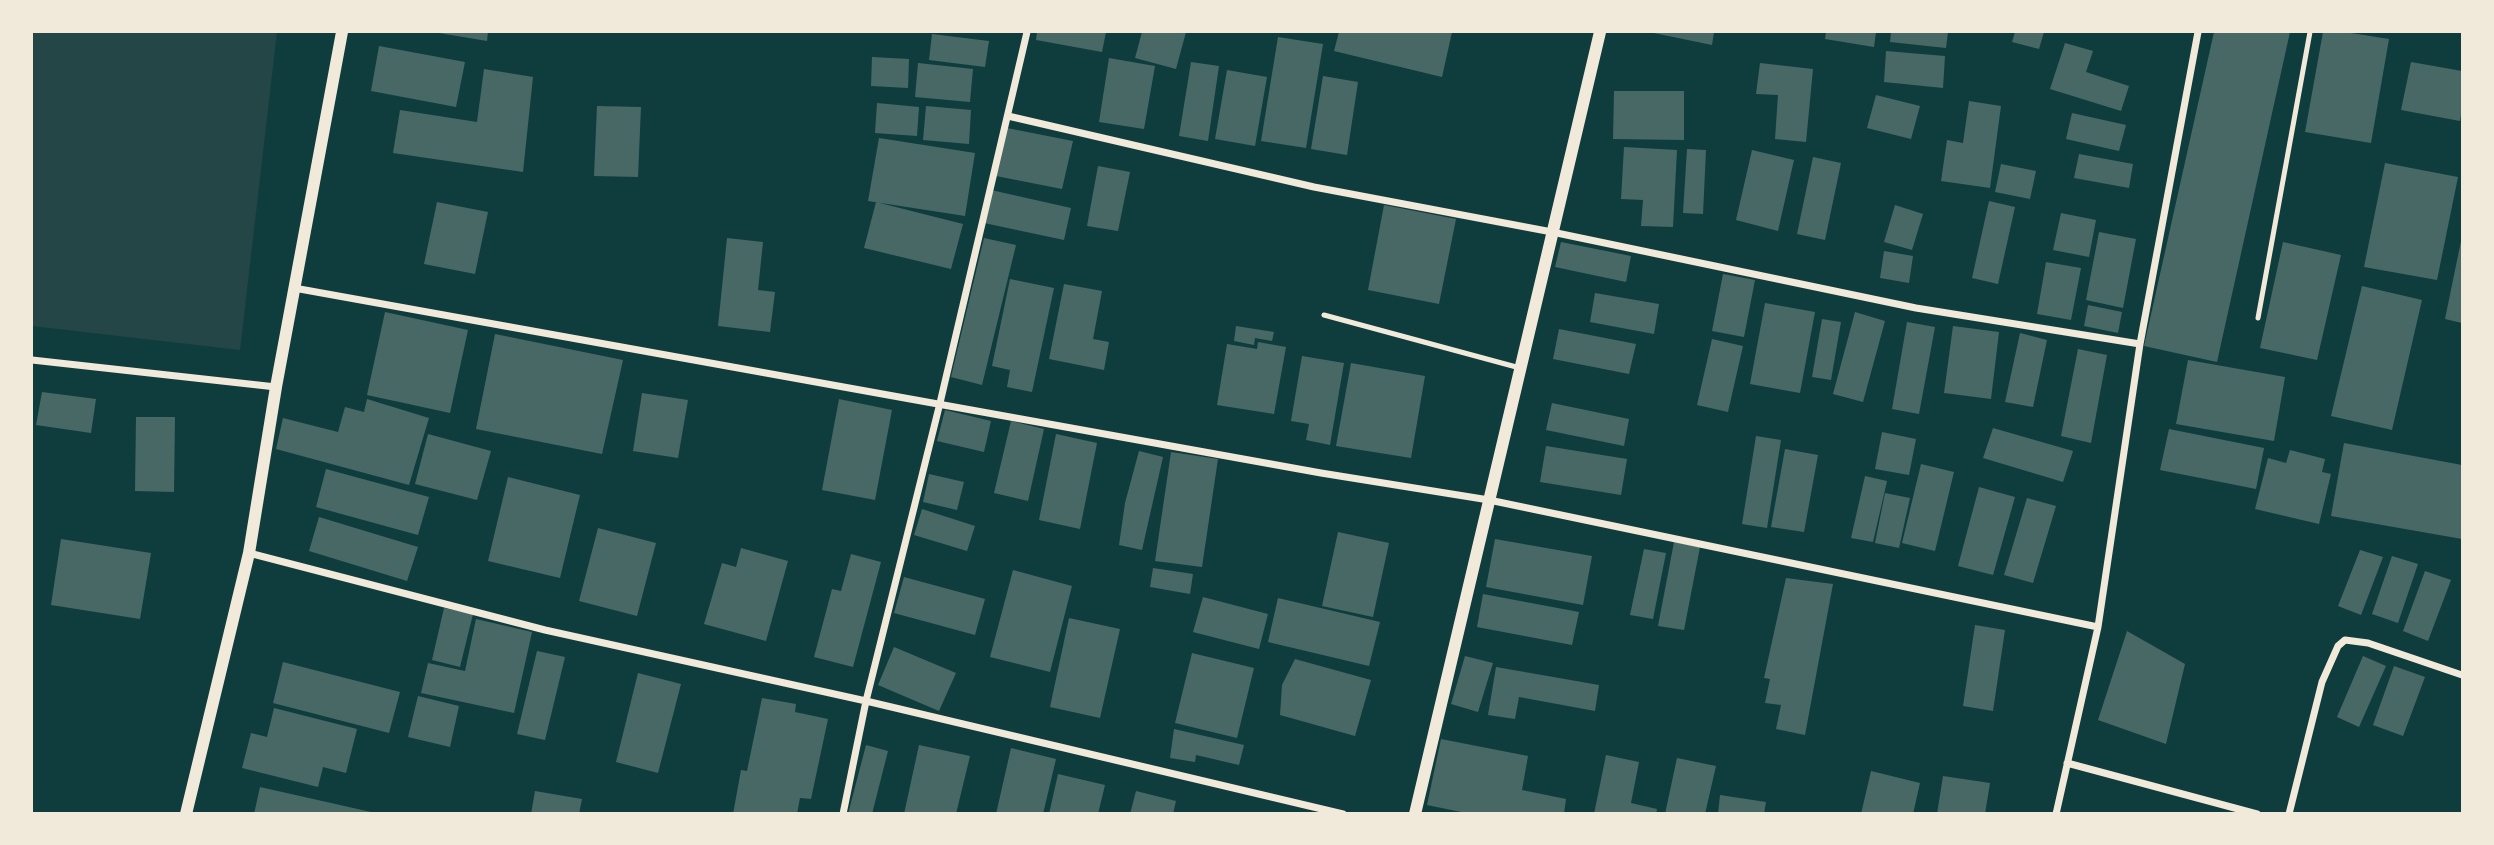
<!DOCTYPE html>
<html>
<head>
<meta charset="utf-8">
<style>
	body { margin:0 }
	#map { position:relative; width:2494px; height:845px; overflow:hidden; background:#0f3d3e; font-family:Manrope,sans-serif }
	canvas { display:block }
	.frame { position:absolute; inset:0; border:33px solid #f1e9da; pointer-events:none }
</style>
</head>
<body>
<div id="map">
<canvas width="2494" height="845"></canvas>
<div class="frame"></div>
</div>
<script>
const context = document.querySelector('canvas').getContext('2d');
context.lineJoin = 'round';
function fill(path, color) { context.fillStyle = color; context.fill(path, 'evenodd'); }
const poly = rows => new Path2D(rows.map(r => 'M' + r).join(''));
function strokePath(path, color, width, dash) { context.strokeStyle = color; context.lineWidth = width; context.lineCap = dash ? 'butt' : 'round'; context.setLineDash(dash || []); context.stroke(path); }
fill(poly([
	[32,32,277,32,240,350,32,326]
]), '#244646');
fill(poly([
	[433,32,488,32,487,41],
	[1037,32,1106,32,1102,52,1036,40],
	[1142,32,1186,32,1176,69,1135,58],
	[1339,32,1452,32,1442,77,1334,51],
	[1649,32,1714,32,1712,45],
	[1826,32,1876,32,1874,47,1825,39],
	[1891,32,1948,32,1946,48,1890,42],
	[2015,32,2044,32,2039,49,2012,42],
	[2214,32,2290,32,2217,362,2144,346],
	[2323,32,2345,32,2389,39,2371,143,2305,132],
	[932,34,989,41,985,67,929,60],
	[1278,37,1323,44,1306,148,1261,141],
	[2065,43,2093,51,2086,72,2129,86,2121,111,2050,89],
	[379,46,465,62,456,107,371,91],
	[1886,51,1945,56,1943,88,1884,82],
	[872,57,909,59,908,88,871,86],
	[1109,58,1155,66,1144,129,1099,122],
	[1191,62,1219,66,1208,141,1179,136],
	[2411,62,2462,71,2462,108,2460,121,2401,110],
	[918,63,973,69,970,102,915,97],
	[1760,63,1813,69,1806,142,1775,139,1778,95,1756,94],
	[484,69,533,77,523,172,393,153,400,110,477,122],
	[1227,70,1267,77,1255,146,1215,139],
	[1323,76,1358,82,1347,155,1311,149],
	[1614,91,1684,91,1684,140,1613,139],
	[1876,95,1920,106,1911,139,1867,128],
	[1969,101,2001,106,1990,188,1941,181,1947,140,1963,143],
	[877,103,919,107,917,136,875,133],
	[597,106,641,107,638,177,594,176],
	[926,106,971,110,969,144,923,140],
	[2072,113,2126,125,2119,151,2066,139],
	[1007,128,1073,141,1062,189,996,176],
	[879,138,975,153,965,216,868,201],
	[1624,147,1677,150,1673,227,1641,226,1643,200,1621,199],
	[1687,149,1706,150,1703,214,1683,213],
	[1752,150,1794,160,1778,231,1736,220],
	[2079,154,2133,164,2129,188,2074,178],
	[1813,157,1841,163,1825,240,1797,234],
	[2385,163,2458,177,2437,280,2364,267],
	[2001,164,2036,171,2030,199,1995,192],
	[1098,166,1130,172,1118,231,1087,226],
	[991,190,1071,208,1064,240,984,223],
	[1989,201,2015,207,1998,284,1972,278],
	[437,202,488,212,475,274,424,264],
	[876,202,963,224,951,269,864,248],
	[1384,205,1456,219,1439,304,1368,290],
	[1895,205,1923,214,1912,250,1884,242],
	[2061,213,2096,220,2089,257,2053,250],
	[2099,232,2136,239,2123,308,2086,300],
	[727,238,763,242,758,290,775,292,770,332,718,326],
	[984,238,1016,245,982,385,951,377],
	[2461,241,2462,241,2462,323,2445,319],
	[1561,242,1631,256,1626,282,1555,267],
	[2283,242,2341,255,2317,360,2260,348],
	[1884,251,1913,256,1909,283,1880,278],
	[2046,262,2081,268,2071,320,2037,314],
	[1723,274,1755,280,1744,337,1712,331],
	[1010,279,1054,288,1032,392,1007,387,1010,370,992,366],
	[1064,284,1102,291,1093,339,1109,342,1104,370,1049,359],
	[2362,286,2422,300,2392,430,2331,416],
	[1595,293,1659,304,1654,334,1590,322],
	[1765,303,1815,312,1800,393,1750,384],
	[2088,305,2122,312,2118,333,2084,326],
	[385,312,468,330,450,413,367,395],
	[1855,312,1885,321,1863,402,1833,394],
	[1822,319,1841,322,1831,380,1812,377],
	[1907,322,1935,327,1919,414,1892,409],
	[1236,326,1274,332,1272,341,1255,338,1254,345,1234,341],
	[1953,326,1999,332,1991,399,1944,393],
	[1559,329,1636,344,1629,374,1553,359],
	[2020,333,2047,340,2033,407,2005,402],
	[495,334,623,360,602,454,476,429],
	[1712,339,1743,346,1728,412,1697,405],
	[1258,342,1286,347,1274,414,1217,405,1227,344,1257,349],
	[2078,349,2107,355,2091,443,2061,436],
	[1302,356,1344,363,1330,445,1306,440,1309,424,1291,421],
	[2188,360,2285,377,2274,441,2176,424],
	[1351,363,1425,376,1411,458,1336,446],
	[42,392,96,399,91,433,36,425],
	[642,393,688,400,678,458,633,451],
	[367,399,429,418,409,485,276,449,283,418,338,432,345,407,364,412],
	[839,399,892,410,875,500,822,490],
	[1552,403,1629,419,1624,446,1546,430],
	[945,410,991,421,984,452,937,441],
	[136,417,175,417,174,492,135,491],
	[1011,421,1044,429,1028,501,994,493],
	[1993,428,2073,451,2063,482,1983,458],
	[2169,429,2264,448,2256,489,2160,470],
	[1882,432,1916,439,1909,475,1875,469],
	[428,434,491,451,477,500,415,484],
	[1056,434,1097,443,1080,529,1039,520],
	[1756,436,1781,440,1767,528,1742,524],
	[2344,443,2462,465,2462,539,2331,516],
	[1546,446,1627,459,1621,495,1540,482],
	[1785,449,1818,455,1804,532,1771,527],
	[2290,450,2325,459,2322,472,2331,474,2319,524,2255,509,2268,458,2286,463],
	[1139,451,1163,457,1142,550,1119,545,1125,503],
	[1171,452,1218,459,1202,567,1155,561],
	[1921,464,1954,472,1935,551,1902,543],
	[326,469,429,497,418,535,316,507],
	[929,474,964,482,957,510,923,502],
	[1865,476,1887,481,1873,542,1851,538],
	[508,477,580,495,560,578,488,561],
	[1979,487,2015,497,1993,575,1958,566],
	[1885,493,1910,498,1899,548,1875,543],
	[2027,498,2056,506,2033,583,2004,575],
	[922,509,975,526,967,551,914,535],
	[319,517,418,547,407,581,309,551],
	[598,528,656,543,637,616,579,601],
	[1338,532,1389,543,1373,617,1322,606],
	[61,539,151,553,140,619,51,605],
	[1495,539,1592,556,1583,605,1486,587],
	[1674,542,1700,547,1684,630,1658,626],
	[741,548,788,561,766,641,704,624,722,563,736,567],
	[1644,549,1666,553,1653,619,1630,615],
	[2360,550,2383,557,2361,615,2338,606],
	[851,554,881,562,853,667,814,657,832,589,841,591],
	[2392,556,2418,564,2398,623,2372,614],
	[1153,568,1193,574,1190,594,1150,587],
	[1013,570,1072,586,1050,672,990,657],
	[2425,571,2451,580,2428,641,2403,631],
	[904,577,985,599,975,635,894,613],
	[1786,578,1833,584,1805,735,1776,729,1781,705,1765,703,1770,679,1764,678],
	[1483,594,1579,612,1572,645,1477,627],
	[1203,597,1268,614,1259,649,1193,632],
	[1278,598,1380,622,1369,666,1268,642],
	[444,608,473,614,460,667,432,660],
	[1069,618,1120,629,1100,718,1050,707],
	[476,619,532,632,514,713,421,693,428,663,465,671],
	[1975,625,2005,630,1993,711,1963,706],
	[2127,631,2185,664,2166,744,2098,720],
	[894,647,956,673,939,711,878,685],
	[537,651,565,657,545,740,517,734],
	[1192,653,1254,668,1237,738,1175,723],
	[1465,656,1493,663,1478,712,1451,704],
	[2363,656,2386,666,2359,727,2337,717],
	[1295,659,1371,680,1355,736,1280,715,1282,685],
	[283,662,400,692,389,733,273,703],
	[2394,666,2425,677,2403,736,2373,725],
	[1496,667,1599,685,1595,711,1519,697,1515,719,1488,715],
	[638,673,681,684,658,773,616,762],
	[418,696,459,706,450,747,408,737],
	[762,698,796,704,795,712,828,719,811,799,800,798,797,814,733,814,741,770,747,771],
	[274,708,357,729,346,773,323,767,318,787,242,768,251,733,267,737],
	[1174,729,1244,745,1239,765,1196,755,1195,762,1170,758],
	[1441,739,1528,756,1522,790,1566,799,1564,814,1471,814,1427,805],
	[866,745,888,751,872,814,848,814],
	[919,745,970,756,956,814,904,814],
	[1011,748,1056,759,1043,814,996,814],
	[1606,755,1639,762,1631,803,1657,809,1656,814,1594,814],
	[1677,758,1716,766,1705,814,1665,814],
	[1871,771,1920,783,1913,814,1861,814],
	[1058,774,1105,785,1098,814,1049,814],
	[1943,776,1990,783,1985,814,1937,814],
	[260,787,371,812,370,814,254,814],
	[535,791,582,799,579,814,531,814],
	[1136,791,1176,801,1173,814,1130,814],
	[1720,795,1766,802,1764,814,1718,814]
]), '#486865');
strokePath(poly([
	[1324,315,1520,368],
	[2258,318,2310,32]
]), '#f1e9da', 5);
strokePath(poly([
	[1008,116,1314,187,1552,232,1916,308,2140,344],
	[294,288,1321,473,1489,500,2098,627],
	[32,360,276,387],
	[249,553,545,630,866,701,1343,814],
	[2067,763,2257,814],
	[843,814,866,701,940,403,1027,32],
	[2056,814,2098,627,2140,344,2198,32],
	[2289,814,2322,682,2338,646,2345,640,2368,643,2462,675]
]), '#f1e9da', 7);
strokePath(poly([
	[186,814,249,553,276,387,342,32],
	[1415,814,1600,32]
]), '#f1e9da', 12);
</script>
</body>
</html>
